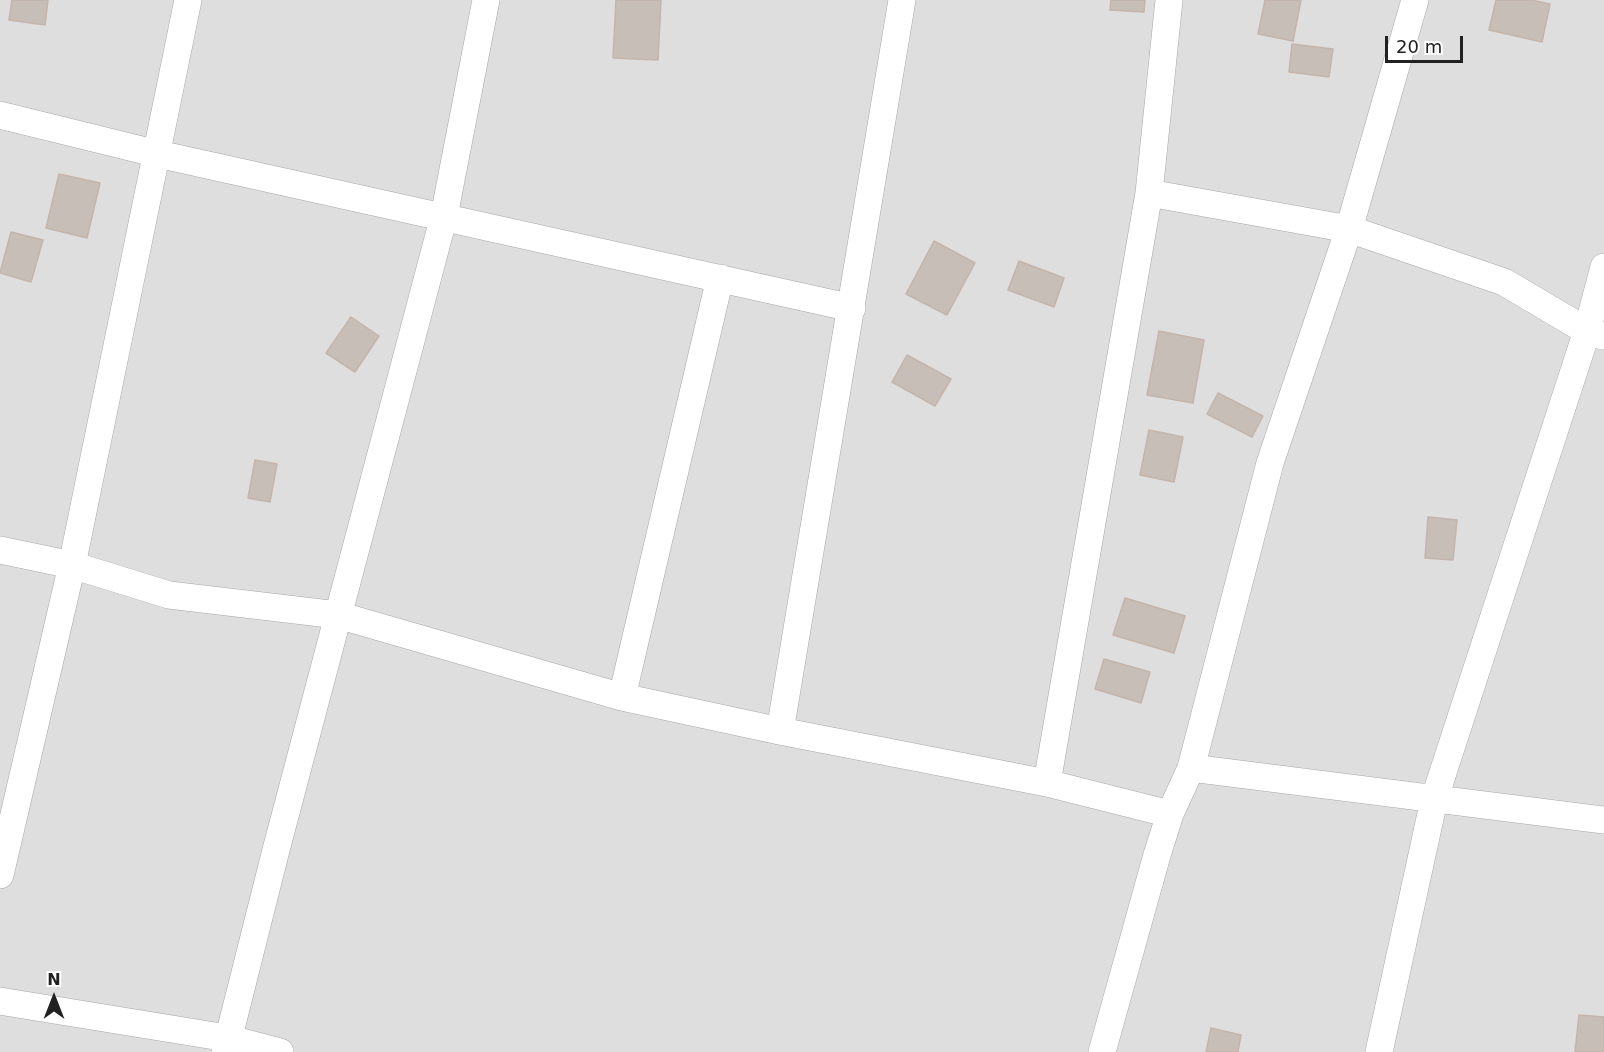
<!DOCTYPE html>
<html>
<head>
<meta charset="utf-8">
<style>
	body { margin:0 }
	#map { position:relative; width:1604px; height:1052px; overflow:hidden; background:#f2eee8; font-family:"DejaVu Sans",sans-serif }
	canvas { display:block }
	.north { position:absolute; left:24px; top:968px; width:60px; height:60px; -webkit-text-stroke:4px #fff; paint-order:stroke; rotate:0deg; font-size:16px; font-weight:700; line-height:24px; text-align:center; color:#212121 }
	.north::after { content:''; display:block; margin:auto; width:21px; height:27px; background:#212121; clip-path:polygon(50% 0,100% 100%,50% 72%,0 100%) }
	.scale { position:absolute; left:1385px; top:36px; width:78px; height:27px; box-sizing:border-box; border:3px solid #212121; border-top:0; padding-left:8px; font-size:18px; line-height:21px; white-space:nowrap; color:#212121; -webkit-text-stroke:4px #fff; paint-order:stroke }
</style>
</head>
<body>
<div id="map">
<canvas width="1604" height="1052"></canvas>
<div class="north">N</div>
<div class="scale">20 m</div>
</div>
<script>
const context = document.querySelector('canvas').getContext('2d');
context.lineJoin = 'round';
function fill(path, color) { context.fillStyle = color; context.fill(path, 'evenodd'); }
const poly = rows => new Path2D(rows.map(r => 'M' + r).join(''));
function strokePath(path, color, width, dash) { context.strokeStyle = color; context.lineWidth = width; context.lineCap = dash ? 'butt' : 'round'; context.setLineDash(dash || []); context.stroke(path); }
fill(poly([
	[0,0,1604,0,1604,1052,0,1052]
]), '#dfdede');
const building = poly([
	[12,0,48,0,45,25,9,20,12,0],
	[616,0,661,0,658,60,613,58,616,0],
	[1111,0,1145,0,1144,12,1110,10,1111,0],
	[1265,0,1301,0,1293,41,1258,34,1265,0],
	[1496,0,1531,0,1550,4,1542,42,1489,30,1496,0],
	[1292,44,1333,49,1329,77,1289,72,1292,44],
	[59,174,100,183,87,238,46,228,59,174],
	[11,232,43,240,31,282,0,273,11,232],
	[934,241,975,263,947,315,906,294,934,241],
	[1019,261,1064,278,1054,307,1008,290,1019,261],
	[351,317,379,336,355,372,326,353,351,317],
	[1159,331,1204,340,1193,403,1147,395,1159,331],
	[907,355,951,379,935,406,892,382,907,355],
	[1218,393,1263,416,1252,437,1207,414,1218,393],
	[1149,430,1183,437,1174,482,1140,475,1149,430],
	[255,460,277,464,270,502,248,498,255,460],
	[1428,517,1457,520,1453,560,1425,558,1428,517],
	[1125,598,1185,616,1174,653,1113,635,1125,598],
	[1104,659,1150,672,1141,703,1095,689,1104,659],
	[1579,1015,1604,1017,1604,1052,1575,1052,1579,1015],
	[1211,1028,1241,1035,1238,1052,1206,1052,1211,1028]
]);
fill(building, '#c7beb7');
strokePath(building, '#c4b4aa', 1.5);
const street = poly([
	[0,115,158,154,852,308],
	[1149,193,1349,229,1504,282,1587,331,1603,336],
	[0,550,72,565,169,595,338,615,622,697,780,731,1047,783,1170,814],
	[622,697,720,278],
	[780,731,902,0],
	[1191,768,1604,820],
	[1047,783,1149,193,1169,0],
	[0,875,72,565,188,0],
	[0,1001,227,1038,280,1052],
	[225,1052,276,850,444,216,486,0],
	[1102,1052,1157,855,1170,814,1191,768,1270,463,1349,229,1415,0],
	[1379,1052,1434,800,1587,331,1604,267]
]);
strokePath(street, '#a8a8a8', 28);
strokePath(street, '#fff', 27);
</script>
</body>
</html>
